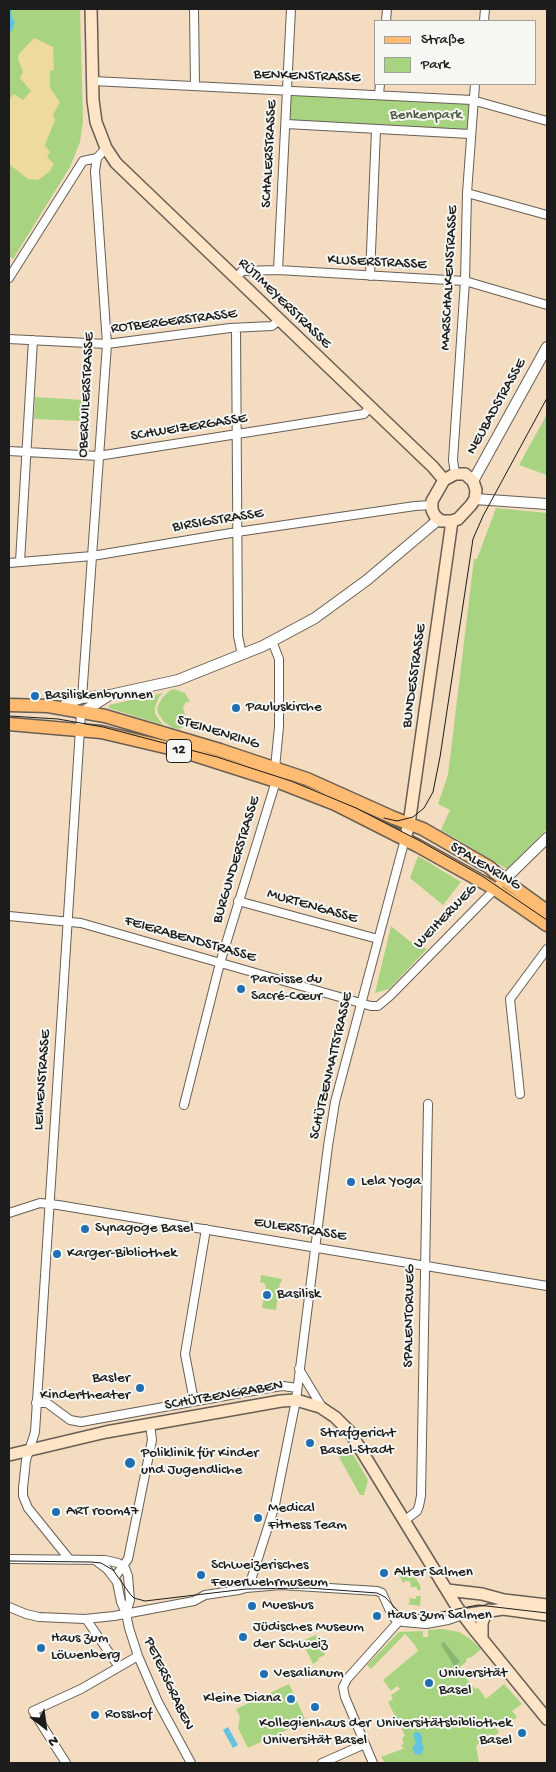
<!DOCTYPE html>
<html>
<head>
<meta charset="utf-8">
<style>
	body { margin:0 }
	#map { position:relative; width:556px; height:1772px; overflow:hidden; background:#f3dcbf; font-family:"Gochi Hand",sans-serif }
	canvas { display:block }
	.frame { position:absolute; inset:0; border:10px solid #1c1c1c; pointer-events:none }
	.legend { position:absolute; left:374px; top:20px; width:162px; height:65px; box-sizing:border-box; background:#f6f6f2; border:1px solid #9f9f9c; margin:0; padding:6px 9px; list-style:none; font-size:15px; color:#1c1c1c }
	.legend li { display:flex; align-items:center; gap:10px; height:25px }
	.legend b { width:25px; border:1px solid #9f9f9c }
	.north { position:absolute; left:20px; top:1702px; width:50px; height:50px; -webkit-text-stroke:4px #f6f6f2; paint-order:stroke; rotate:150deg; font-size:14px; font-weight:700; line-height:20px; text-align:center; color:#1c1c1c }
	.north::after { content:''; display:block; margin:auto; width:18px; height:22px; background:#1c1c1c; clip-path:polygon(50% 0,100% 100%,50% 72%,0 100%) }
</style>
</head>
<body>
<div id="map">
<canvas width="556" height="1772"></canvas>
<div class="frame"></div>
<ul class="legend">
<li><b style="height:6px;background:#febb71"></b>Straße</li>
<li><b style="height:14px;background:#a8d481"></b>Park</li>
</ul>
<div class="north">N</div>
</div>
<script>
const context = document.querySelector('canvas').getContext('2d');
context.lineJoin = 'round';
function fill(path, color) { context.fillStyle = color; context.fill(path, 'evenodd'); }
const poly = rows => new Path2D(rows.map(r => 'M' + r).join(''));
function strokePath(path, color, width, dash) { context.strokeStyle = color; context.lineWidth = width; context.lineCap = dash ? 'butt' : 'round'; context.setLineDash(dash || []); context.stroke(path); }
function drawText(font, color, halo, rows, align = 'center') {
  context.font = font + ' "Gochi Hand",sans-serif'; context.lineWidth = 4; context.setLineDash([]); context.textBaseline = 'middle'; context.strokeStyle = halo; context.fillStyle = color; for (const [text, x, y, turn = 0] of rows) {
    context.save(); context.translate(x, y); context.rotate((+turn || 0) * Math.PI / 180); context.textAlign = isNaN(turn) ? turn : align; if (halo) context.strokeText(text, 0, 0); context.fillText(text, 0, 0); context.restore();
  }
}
fill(poly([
	[9,9,80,9,83,121,80,142,70,167,13,259,9,256],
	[288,91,470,100,468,137,286,128],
	[35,397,82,400,80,421,34,419],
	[547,414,547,475,519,465],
	[496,508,547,513,547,829,507,869,441,830,450,810,438,804,448,775,474,559,477,559],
	[174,689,185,693,190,702,186,702,183,708,186,718,190,718,188,723,180,729,173,728,164,722,158,713,157,708,162,698,169,691],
	[163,693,159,697,155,707,155,714,163,725,109,708,109,705],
	[418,856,461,882,443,905,410,878],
	[391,926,412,943,427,949,389,989,375,993],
	[261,1275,282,1279,281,1283,280,1283,276,1310,262,1308,266,1286,264,1283,260,1282],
	[345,1450,351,1451,368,1480,364,1495,360,1495,339,1457],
	[402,1570,414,1575,420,1585,421,1590,417,1590,417,1587,410,1587,411,1584,409,1581,406,1581,403,1583,398,1572],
	[416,1596,421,1596,420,1606,407,1604,410,1602,409,1598,416,1599],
	[442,1629,459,1632,469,1638,481,1649,472,1657,467,1658,466,1662,460,1667,469,1677,467,1679,475,1689,478,1688,486,1699,504,1684,522,1704,512,1711,517,1717,501,1730,496,1724,494,1726,499,1732,494,1736,490,1734,476,1746,479,1763,385,1763,381,1757,405,1748,403,1748,401,1745,404,1744,402,1738,405,1736,388,1702,393,1699,391,1695,400,1689,397,1686,391,1691,383,1680,418,1651,415,1645,405,1634,371,1669,367,1665,399,1632,423,1631,423,1637,428,1637,428,1630],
	[316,1635,325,1655,318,1658,319,1660,313,1664,302,1641],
	[289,1684,306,1721,248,1748,238,1728,240,1717,236,1709]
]), '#a8d481');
fill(poly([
	[444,1642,460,1662,454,1666,441,1644]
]), '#86b66f');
fill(poly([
	[34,38,53,47,54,70,50,71,50,88,60,102,53,115,55,120,45,145,50,152,47,157,54,164,49,172,38,180,28,179,9,164,9,99,14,94,23,100,31,91,20,78,23,72,18,59,19,54]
]), '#eeda9e');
fill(poly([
	[9,9,11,10,12,17,15,22,12,31,9,32],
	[228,1727,238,1745,233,1748,223,1730],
	[415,1732,419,1732,422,1736,422,1742,424,1748,421,1755,415,1754,412,1748,416,1743,413,1735]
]), '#65c2e3');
const minor = poly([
	[194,9,195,86],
	[386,21,387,9],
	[484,21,485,9],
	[93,81,472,100,547,121],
	[379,94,380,84],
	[286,124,470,134],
	[467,193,547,215],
	[278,270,291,9],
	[370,276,376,130],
	[9,278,83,161,97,158],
	[236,278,242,271,278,270,465,281,547,305],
	[236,328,238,636,242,655],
	[9,339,107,344,230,328,272,326,279,320],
	[9,451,98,456,364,414,370,407],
	[455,474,453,460,465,281,467,193,475,84],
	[20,562,33,340],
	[9,563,92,556,237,532,415,506,431,505],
	[82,698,107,344,95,171,97,158,106,148],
	[238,901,378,939],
	[9,916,81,923,371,1006,378,1006,390,996,498,886],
	[520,1094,510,999,547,949],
	[184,1105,220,963,276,781,275,768,279,727,279,659,272,641],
	[9,1213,40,1203,58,1205,547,1286],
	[299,1369,322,1407],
	[194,1401,185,1354,206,1229],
	[36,1403,47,1403,70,1420,81,1422,269,1388,283,1386,297,1388],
	[404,1521,417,1511,419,1506,421,1496,428,1104],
	[9,1559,105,1560,118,1563,125,1568,128,1576,130,1600,126,1613],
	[70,1560,28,1508,23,1496,23,1488,26,1460,35,1432,81,713],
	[95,1560,107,1569,117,1582,121,1602,126,1613,129,1628,138,1656,158,1702,191,1763],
	[115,1577,128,1559,152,1440,150,1424],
	[246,1588,251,1580,275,1505,296,1400,328,1146,335,1102,405,839],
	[9,1607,26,1614,39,1617,85,1619,114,1616,194,1601,205,1595,239,1590,246,1588,281,1585,377,1591,382,1593,391,1613,395,1619,403,1622,426,1624,448,1620,463,1615],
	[86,1619,119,1667],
	[66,1763,33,1711,81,1689,138,1656],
	[322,1763,365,1744],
	[373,1763,345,1697,343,1687,347,1679,399,1621]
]);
const tertiary = poly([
	[473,481,547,347],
	[475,499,547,504],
	[61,708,69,702,82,698,110,695,178,680,263,646,315,618,367,580,438,520],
	[81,713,108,696],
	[504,880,547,838]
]);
const secondary = poly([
	[91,9,93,100,96,122,106,148,116,163,433,467,444,480],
	[455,474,465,474,473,481,476,490,475,499,471,505,458,519,452,521,441,521,435,516,432,510,432,501,444,480,455,474],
	[405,839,409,824,452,521],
	[9,1455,106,1432,281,1401,296,1400,320,1407,335,1417,350,1432,457,1607,473,1628,547,1719],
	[447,1590,482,1594,504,1600,547,1605],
	[463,1615,503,1609,547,1615],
	[482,1639,482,1623,485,1615,489,1610]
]);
const primary = poly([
	[9,705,48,706,105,716,220,750,307,779,394,818,423,829,489,867,504,880,547,911],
	[9,724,101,732,182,751,276,781,335,804,418,846,495,889,547,925]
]);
strokePath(minor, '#675f55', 10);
strokePath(tertiary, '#675f55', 12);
strokePath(secondary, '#675f55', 14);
strokePath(primary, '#675f55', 15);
strokePath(minor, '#fff', 8);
strokePath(tertiary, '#fff', 10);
strokePath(secondary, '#ffe4c6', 11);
strokePath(primary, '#febb71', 12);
strokePath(poly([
	[9,716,58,719,103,727,217,757,291,781,356,808,420,841,482,876,547,920],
	[384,818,397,821,413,817,424,808,433,792,440,757,473,539,483,516,547,398],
	[9,1561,91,1562,101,1563,113,1570,130,1594,134,1598,145,1601,246,1589,309,1588,377,1593,385,1597,398,1611,410,1615,437,1613,478,1605,547,1613]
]), '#1c1c1c', 1);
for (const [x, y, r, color] of [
	[35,696,5,"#1f6fb2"],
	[236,708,5,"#1f6fb2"],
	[241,989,5,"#1f6fb2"],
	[351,1182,5,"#1f6fb2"],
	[85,1229,5,"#1f6fb2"],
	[57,1254,5,"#1f6fb2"],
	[267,1295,5,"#1f6fb2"],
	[140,1388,5,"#1f6fb2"],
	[310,1443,5,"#1f6fb2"],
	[130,1463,6,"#1f6fb2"],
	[56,1512,5,"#1f6fb2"],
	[258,1518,5,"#1f6fb2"],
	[384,1573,5,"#1f6fb2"],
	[201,1575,5,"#1f6fb2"],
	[252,1606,5,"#1f6fb2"],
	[377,1616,5,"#1f6fb2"],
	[243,1637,5,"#1f6fb2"],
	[41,1648,5,"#1f6fb2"],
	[264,1674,5,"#1f6fb2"],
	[429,1683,5,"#1f6fb2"],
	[291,1699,5,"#1f6fb2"],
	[315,1707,5,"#1f6fb2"],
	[95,1715,5,"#1f6fb2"],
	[522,1733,5,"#1f6fb2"]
]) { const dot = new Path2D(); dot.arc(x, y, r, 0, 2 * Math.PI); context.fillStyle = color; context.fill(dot); strokePath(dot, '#f6f6f2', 2); }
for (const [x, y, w] of [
	[179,751,25]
]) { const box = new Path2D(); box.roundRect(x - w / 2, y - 11.5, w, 23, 4); context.fillStyle = '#f6f6f2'; context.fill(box); strokePath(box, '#1c1c1c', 1); }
drawText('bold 14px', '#1c1c1c', null, [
	["12",179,751]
]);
drawText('15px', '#1c1c1c', '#f6f6f2', [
	["BENKENSTRASSE",307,77,2],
	["SCHALERSTRASSE",270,154,-87],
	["KLUSERSTRASSE",377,263,3],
	["MARSCHALKENSTRASSE",450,278,-87],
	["RÜTIMEYERSTRASSE",284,304,44],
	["ROTBERGERSTRASSE",174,322,-7],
	["OBERWILERSTRASSE",87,395,-87],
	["NEUBADSTRASSE",497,407,-61],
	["SCHWEIZERGASSE",189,428,-9],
	["BIRSIGSTRASSE",218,521,-9],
	["BUNDESSTRASSE",415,676,-82],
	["STEINENRING",218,733,17],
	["BURGUNDERSTRASSE",237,860,-73],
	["SPALENRING",485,867,31],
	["MURTENGASSE",312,907,16],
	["WEIHERWEG",446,917,-46],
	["FEIERABENDSTRASSE",190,940,16],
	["SCHÜTZENMATTSTRASSE",332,1066,-77],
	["LEIMENSTRASSE",43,1080,-86],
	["EULERSTRASSE",300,1230,9],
	["SPALENTORWEG",410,1316,-89],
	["SCHÜTZENGRABEN",224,1396,-10],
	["PETERSGRABEN",168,1684,65]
]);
drawText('15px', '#4d5c3f', '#f6f6f2', [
	["Benkenpark",426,116]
]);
drawText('15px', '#1c1c1c', '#f6f6f2', [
	["Basiliskenbrunnen",45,696],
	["Pauluskirche",246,708],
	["Paroisse du",251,980],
	["Sacré-Cœur",251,997],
	["Lela Yoga",361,1182],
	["Synagoge Basel",95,1229],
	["Karger-Bibliothek",67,1254],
	["Basilisk",277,1295],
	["Basler",130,1379,"right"],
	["Kindertheater",130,1396,"right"],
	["Strafgericht",320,1434],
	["Basel-Stadt",320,1451],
	["Poliklinik für Kinder",141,1454],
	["und Jugendliche",141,1471],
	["Medical",268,1509],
	["Fitness Team",268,1526],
	["ART room47",66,1512],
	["Schweizerisches",211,1566],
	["Feuerwehrmuseum",211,1583],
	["Alter Salmen",394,1573],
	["Mueshus",262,1606],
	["Haus zum Salmen",387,1616],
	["Jüdisches Museum",253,1628],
	["der Schweiz",253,1645],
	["Haus zum",51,1639],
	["Löwenberg",51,1656],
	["Vesalianum",274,1674],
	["Universität",439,1674],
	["Basel",439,1691],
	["Kleine Diana",281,1699,"right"],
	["Rosshof",105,1715],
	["Kollegienhaus der",315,1724,"center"],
	["Universität Basel",315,1741,"center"],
	["Universitätsbibliothek",512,1724,"right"],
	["Basel",512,1741,"right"]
], 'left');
</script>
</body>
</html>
